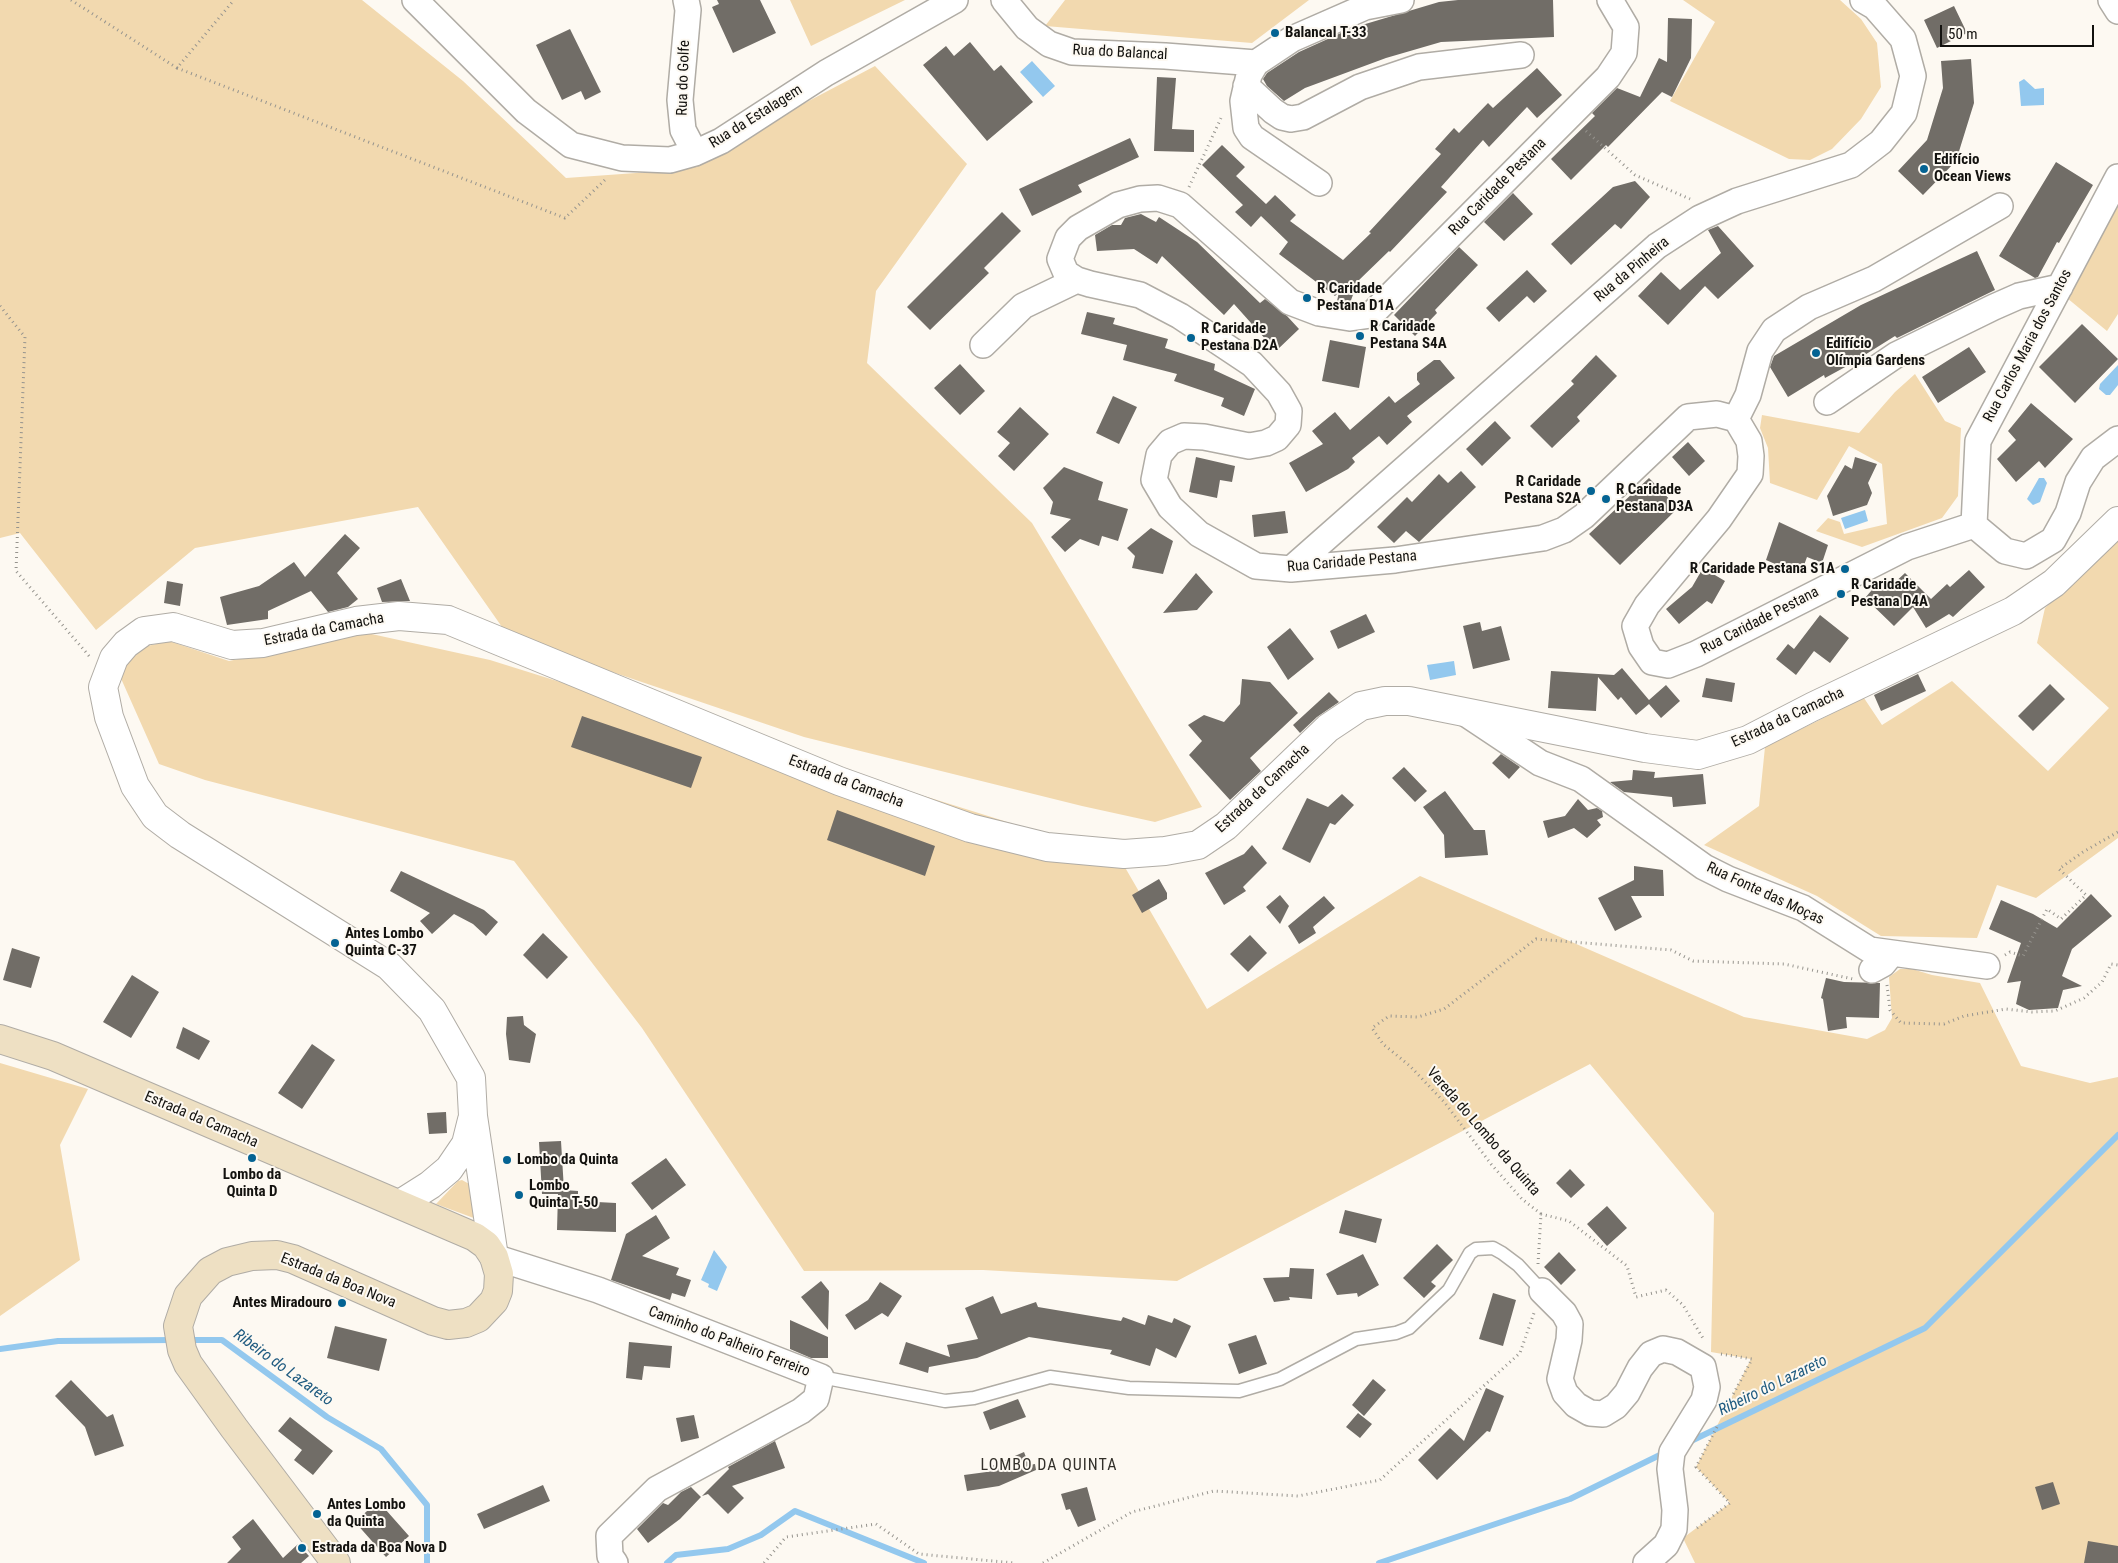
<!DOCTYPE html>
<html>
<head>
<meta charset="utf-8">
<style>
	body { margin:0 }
	#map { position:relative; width:2118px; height:1563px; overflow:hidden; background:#fdf9f2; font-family:"Roboto Condensed",sans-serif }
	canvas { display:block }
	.scale { position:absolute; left:1940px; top:25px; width:154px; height:22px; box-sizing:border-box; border:2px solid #13120f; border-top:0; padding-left:6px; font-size:15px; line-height:18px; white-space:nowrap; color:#13120f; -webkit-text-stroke:4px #fdf9f2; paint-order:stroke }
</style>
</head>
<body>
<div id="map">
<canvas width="2118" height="1563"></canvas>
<div class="scale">50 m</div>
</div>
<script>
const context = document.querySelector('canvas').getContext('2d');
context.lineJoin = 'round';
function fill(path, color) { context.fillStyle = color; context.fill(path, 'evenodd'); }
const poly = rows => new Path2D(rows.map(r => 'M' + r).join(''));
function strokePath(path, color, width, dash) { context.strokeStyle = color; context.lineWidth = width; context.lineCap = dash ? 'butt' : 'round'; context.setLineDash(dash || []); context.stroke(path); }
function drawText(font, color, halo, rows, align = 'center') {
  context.font = font + ' "Roboto Condensed",sans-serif'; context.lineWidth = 4; context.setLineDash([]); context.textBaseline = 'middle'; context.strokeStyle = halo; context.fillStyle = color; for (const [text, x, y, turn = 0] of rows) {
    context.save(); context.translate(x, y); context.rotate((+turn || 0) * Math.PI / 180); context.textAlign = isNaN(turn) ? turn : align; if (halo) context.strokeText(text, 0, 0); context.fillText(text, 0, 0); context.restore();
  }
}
fill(poly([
	[0,0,362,0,463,81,566,178,678,170,875,66,967,164,876,291,867,363,1032,523,1202,807,1155,822,1082,806,804,737,509,637,418,507,195,548,96,630,20,533,0,538],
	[790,0,905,0,811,46],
	[1065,0,1309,0,1252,43,1045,26],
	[1683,0,1840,0,1861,19,1877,43,1881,87,1861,119,1832,149,1810,160,1789,159,1670,101,1715,22],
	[2118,198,2118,314,2107,331,2067,298],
	[1915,374,1945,421,1961,428,1958,496,1942,518,1862,547,1816,531,1828,518,1840,522,1844,534,1887,524,1882,464,1849,446,1817,500,1770,483,1768,448,1760,428,1762,415,1859,433,1895,392],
	[2118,539,2118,838,2036,898,1997,885,1977,938,1881,936,1817,896,1704,845,1759,806,1765,747,1864,698,1882,725,1952,681,2048,771,2109,708,2037,643,2045,608],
	[367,633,490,660,1119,857,1207,1009,1420,876,1744,1017,1867,1039,1885,1030,1892,1018,1889,977,1900,969,1912,969,1932,975,1980,983,2021,1066,2090,1083,2118,1077,2118,1563,1695,1563,1683,1538,1730,1503,1696,1467,1751,1359,1711,1352,1714,1213,1590,1064,1177,1281,983,1270,804,1271,642,1028,514,861,205,780,159,764,119,674,139,648,169,641,229,661],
	[0,1063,88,1089,60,1145,80,1260,0,1316],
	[462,1180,471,1185,479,1220,436,1204,458,1181]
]), '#f2d9af');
fill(poly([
	[1032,61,1055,86,1043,97,1020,72],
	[2024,79,2035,89,2044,88,2044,105,2021,106,2019,82],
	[2118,365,2118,385,2110,395,2106,395,2099,389,2100,384],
	[2039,478,2044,478,2047,483,2040,502,2033,505,2027,499],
	[1865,510,1868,521,1845,529,1841,518],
	[1454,661,1456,675,1430,680,1427,665],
	[714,1250,727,1267,717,1291,708,1287,709,1284,701,1280]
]), '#93c8ee');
strokePath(poly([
	[186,1340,222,1340,327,1417,381,1449,427,1505,427,1563],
	[0,1349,58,1341,173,1340],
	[1689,1442,1925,1328,2118,1135],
	[667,1563,676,1555,728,1549,761,1535,795,1511,924,1563],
	[1379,1563,1570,1499,1666,1452]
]), '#93c8ee', 6);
fill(poly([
	[717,0,760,0,776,33,733,53,712,7,719,4],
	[1458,0,1553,0,1554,37,1441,42,1386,58,1305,88,1284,101,1267,86,1263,79,1267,73,1299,52,1352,28,1439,2],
	[1954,6,1967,33,1937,48,1924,20],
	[1668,18,1692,19,1691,58,1672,97,1662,92,1608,147,1606,145,1571,180,1551,159,1595,116,1592,113,1617,88,1640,97,1659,58,1667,62],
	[570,29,601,92,585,100,581,91,562,100,536,45],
	[970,42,994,71,1001,65,1033,102,987,141,923,65,946,46,954,56],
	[1971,59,1974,103,1956,161,1923,195,1898,171,1927,140,1943,88,1941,61],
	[1537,68,1562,95,1537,118,1527,107,1489,147,1483,140,1441,187,1447,192,1390,252,1389,251,1358,281,1350,303,1337,301,1339,292,1335,296,1279,254,1288,242,1261,216,1251,227,1235,212,1243,205,1202,165,1222,145,1245,167,1236,176,1266,204,1275,195,1296,215,1290,221,1343,260,1371,233,1369,232,1441,154,1435,149,1454,128,1459,133,1488,103,1493,108],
	[1157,77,1176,78,1172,129,1194,130,1194,152,1154,151],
	[1130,138,1139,157,1078,185,1082,192,1032,216,1019,189],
	[2056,162,2093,185,2059,243,2057,242,2038,277,2035,278,1999,256],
	[1635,181,1650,197,1621,229,1615,224,1571,265,1551,244,1613,187],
	[1513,193,1533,214,1504,241,1484,222],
	[1002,212,1021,231,984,268,989,273,930,330,907,307],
	[1141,214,1156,222,1159,217,1197,242,1260,303,1265,299,1287,316,1299,329,1276,351,1234,304,1224,315,1162,256,1157,264,1134,249,1097,251,1095,235,1112,225,1121,225,1125,218],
	[1718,226,1754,266,1718,299,1705,286,1668,325,1638,296,1661,272,1680,290,1721,253,1708,230],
	[1459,247,1478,265,1435,310,1437,313,1415,336,1394,315],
	[1977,251,1995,290,1897,338,1895,336,1847,366,1825,378,1824,375,1788,397,1770,367,1774,356,1861,305],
	[1527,270,1547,291,1534,303,1527,296,1499,322,1486,308],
	[1087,312,1115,318,1113,324,1168,339,1165,348,1215,364,1214,370,1255,389,1244,416,1221,406,1224,398,1174,381,1177,374,1123,360,1127,345,1081,334],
	[2082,324,2118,359,2075,403,2039,367],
	[1330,340,1366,347,1359,388,1322,381],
	[1969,347,1986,372,1938,403,1922,377],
	[1596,355,1617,376,1577,417,1580,421,1552,448,1530,426,1574,384,1571,381],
	[1434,360,1440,360,1455,378,1407,416,1412,422,1387,445,1379,436,1352,458,1355,462,1348,469,1306,492,1289,463,1323,444,1312,431,1335,412,1350,430,1389,396,1395,403,1420,384,1417,380,1417,373],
	[960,364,985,391,960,415,934,388],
	[1113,396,1137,407,1119,444,1096,433],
	[2031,403,2073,439,2045,468,2039,461,2016,482,1997,459,2016,440,2008,431],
	[1020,407,1049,434,1014,471,998,456,1010,443,997,432],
	[1495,421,1511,438,1482,466,1466,449],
	[1688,442,1705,461,1689,476,1672,457],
	[1196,457,1235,466,1232,482,1220,480,1217,498,1189,492],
	[1855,457,1877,464,1868,483,1872,493,1867,505,1833,516,1827,496,1845,465,1852,469],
	[1064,467,1103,482,1098,500,1128,509,1118,541,1102,536,1099,546,1080,539,1065,552,1051,537,1071,519,1050,514,1053,502,1043,488],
	[1461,471,1476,487,1419,542,1406,531,1394,543,1377,527,1407,497,1412,502,1439,474,1448,483],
	[1649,478,1678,508,1620,565,1589,534],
	[1285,511,1288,533,1254,537,1252,515],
	[1779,522,1828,545,1822,563,1807,557,1803,568,1793,564,1791,571,1766,560],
	[1151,528,1173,541,1163,574,1132,568,1135,556,1127,548],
	[345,534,360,548,337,573,358,599,348,607,328,612,311,591,268,611,268,619,227,625,220,597,259,586,294,562,305,577],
	[1703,568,1725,581,1712,604,1707,601,1679,624,1666,609,1692,587],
	[1969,570,1985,587,1953,617,1949,614,1926,628,1913,607,1894,626,1865,598,1877,584,1882,588,1888,582,1892,585,1905,573,1931,599,1947,584,1950,587],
	[1196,573,1213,592,1197,610,1163,613],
	[401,579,410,601,382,602,377,588],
	[167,581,183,584,180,606,164,603],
	[1366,614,1375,632,1338,649,1330,631],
	[1820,615,1849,638,1830,663,1814,651,1796,675,1776,659,1788,644,1794,649],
	[1480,622,1482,631,1501,626,1510,660,1473,669,1463,626],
	[1290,628,1314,659,1288,680,1267,647],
	[1622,668,1649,700,1666,685,1680,701,1661,718,1649,704,1636,715,1621,697,1618,700,1598,677,1596,711,1548,708,1551,671,1614,675],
	[1918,674,1926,691,1881,711,1874,695],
	[1706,678,1735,683,1732,702,1702,697],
	[1242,679,1270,682,1298,713,1250,758,1261,771,1230,800,1189,755,1202,741,1188,725,1204,715,1224,722,1240,704],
	[2050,684,2065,699,2033,731,2018,716],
	[1329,692,1339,702,1317,717,1300,733,1293,725],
	[582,716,702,757,691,788,571,747],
	[1501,754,1520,767,1509,779,1492,763],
	[1404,767,1427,791,1415,802,1392,778],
	[1633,770,1655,772,1654,778,1703,774,1706,804,1673,807,1672,797,1624,792,1610,782,1632,780],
	[1445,791,1474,830,1485,830,1488,855,1445,858,1444,835,1423,807],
	[1342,794,1354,805,1335,825,1330,823,1310,863,1282,849,1307,798,1328,807],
	[1578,799,1588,810,1597,808,1602,811,1603,817,1597,820,1601,825,1587,838,1574,828,1548,838,1543,821,1565,816],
	[837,810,935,846,925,876,827,840],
	[1252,845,1267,863,1243,887,1246,891,1224,905,1205,873,1244,854],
	[1634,866,1663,870,1664,896,1631,896,1642,917,1615,931,1598,898,1634,880],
	[401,871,484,910,498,922,486,936,473,924,454,914,432,934,420,921,430,913,390,891],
	[1159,879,1167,893,1167,899,1142,913,1132,895],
	[2091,894,2112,916,2072,949,2062,976,2082,986,2063,990,2058,1008,2029,1010,2016,1004,2021,981,2007,983,2021,943,1989,929,2001,900,2033,914,2057,928],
	[1280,895,1289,906,1280,924,1266,907],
	[1324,896,1335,908,1313,927,1316,933,1299,944,1288,926],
	[543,933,568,957,547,979,523,955],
	[1250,935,1267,953,1248,972,1230,954],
	[12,948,40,957,31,988,3,980],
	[132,975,159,992,131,1038,103,1022],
	[1826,978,1844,982,1880,983,1879,1018,1846,1017,1847,1028,1828,1031,1823,999,1821,998],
	[523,1016,524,1025,536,1034,530,1063,509,1060,506,1034,507,1017],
	[183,1027,210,1041,199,1060,176,1048],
	[312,1044,335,1060,302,1109,278,1093],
	[446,1112,447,1133,429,1134,427,1113],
	[561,1141,564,1190,578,1191,578,1201,616,1203,616,1232,557,1230,558,1194,542,1194,539,1142],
	[666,1158,686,1185,652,1210,631,1183],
	[1570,1169,1585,1185,1571,1198,1556,1183],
	[1607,1206,1627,1228,1607,1246,1587,1224],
	[1345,1210,1382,1219,1376,1243,1339,1233],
	[656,1215,670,1238,642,1256,679,1268,676,1275,691,1280,685,1297,672,1293,670,1300,611,1280,626,1234],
	[1437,1244,1453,1260,1431,1282,1436,1286,1424,1298,1403,1278],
	[1559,1252,1576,1270,1561,1285,1544,1267],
	[1363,1254,1379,1285,1358,1297,1357,1293,1337,1295,1326,1274],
	[1290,1268,1314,1269,1312,1299,1289,1297,1290,1300,1274,1302,1263,1278,1289,1277],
	[821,1281,829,1291,828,1330,801,1297],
	[880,1282,902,1296,888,1317,882,1313,855,1330,845,1315,868,1300],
	[1493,1293,1516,1300,1503,1346,1479,1339],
	[993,1296,1001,1314,1036,1302,1038,1307,1121,1321,1123,1317,1145,1325,1148,1315,1172,1323,1174,1318,1191,1326,1176,1358,1156,1348,1150,1366,1110,1354,1112,1350,1029,1337,977,1358,929,1367,928,1373,899,1364,906,1342,950,1357,947,1345,978,1339,965,1308],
	[790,1320,828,1337,828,1358,811,1358,790,1349],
	[335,1326,387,1339,379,1371,327,1358],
	[1256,1335,1267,1364,1239,1374,1228,1344],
	[629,1342,672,1346,670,1368,644,1366,642,1380,626,1378],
	[1373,1379,1386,1390,1364,1416,1352,1405],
	[71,1380,107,1417,113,1414,124,1446,95,1456,85,1427,55,1396],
	[1486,1388,1504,1396,1490,1432,1487,1431,1437,1480,1418,1460,1450,1428,1464,1441],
	[1018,1399,1026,1417,990,1430,983,1412],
	[1358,1413,1372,1424,1360,1438,1346,1427],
	[694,1415,699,1438,681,1442,676,1418],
	[290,1417,333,1451,313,1475,294,1460,302,1450,278,1431],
	[775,1441,785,1468,732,1486,744,1498,728,1514,708,1494,702,1496,729,1469,728,1467],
	[1024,1452,1029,1465,1035,1464,1036,1470,999,1486,967,1491,964,1475,994,1471,992,1466],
	[2053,1482,2060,1504,2042,1510,2035,1487],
	[543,1485,550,1501,484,1529,477,1514],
	[691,1487,701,1497,680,1519,648,1543,637,1529,663,1503,668,1505,681,1492],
	[1087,1487,1096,1520,1078,1527,1070,1509,1066,1510,1061,1494],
	[378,1501,409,1536,386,1557,355,1522],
	[253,1519,283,1558,298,1544,309,1556,301,1563,227,1563,241,1549,232,1537],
	[2088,1541,2118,1546,2118,1563,2084,1563]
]), '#716d67');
const service = poly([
	[821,1377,945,1401,974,1398,1050,1377,1129,1388,1239,1391,1280,1379,1356,1339,1396,1333,1409,1328,1449,1290,1470,1253,1476,1249,1493,1248,1502,1253,1518,1265,1542,1291]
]);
const minor = poly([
	[415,0,526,111,571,145,622,158,670,160,695,153,721,141,826,73,955,0],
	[686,0,688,10,680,100,683,130,695,153],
	[1004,0,1027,28,1049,44,1072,52,1165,56,1256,63],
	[1610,0,1626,27,1624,53,1608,77,1371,315,1350,318,1319,313,1290,302,1180,205,1158,198,1140,199,1118,205,1078,228,1068,238,1060,259,1066,273,1077,280,1090,284,1140,295,1180,316,1252,364,1279,393,1289,411,1288,425,1277,438,1266,443,1249,446,1204,437,1184,436,1170,442,1159,455,1154,480,1170,507,1199,534,1256,566,1291,569,1395,560,1543,538,1564,530,1584,516,1688,417,1717,414,1736,419,1749,441,1751,456,1750,474,1719,519,1647,605,1635,626,1641,646,1652,662,1668,665,1696,654,1907,547,1974,525,2005,551,2026,556,2053,540,2068,513,2078,482,2093,458,2118,439],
	[2111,0,2118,11],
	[1246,86,1273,111,1282,117,1291,119,1303,117,1360,87,1419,67,1521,55],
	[1319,183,1252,137,1246,128,1243,101,1249,75,1256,63,1292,39,1365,7,1401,0],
	[983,345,1023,306,1077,280],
	[1827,402,1896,355,1994,307,2019,296,2060,287],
	[1736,419,1748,395,1760,351,1774,330,1809,307,1874,279,2000,206],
	[1974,525,1978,441,2118,177],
	[1291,569,1657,246,1700,218,1737,201,1851,165,1881,142,1904,113,1913,76,1903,39,1875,7,1863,0],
	[1465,713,1540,763,1581,779,1704,867,1728,879,1803,908,1870,950,1987,966],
	[1872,970,1883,964,1892,953],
	[494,1257,598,1290,821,1377,816,1399,801,1411,657,1489,609,1536,610,1556,615,1563],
	[1542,1291,1564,1313,1570,1324,1569,1340,1560,1379,1565,1393,1576,1405,1590,1413,1603,1414,1616,1406,1627,1393,1640,1368,1651,1354,1663,1349,1677,1352,1703,1367,1707,1387,1704,1400,1672,1452,1670,1469,1675,1510,1674,1529,1666,1545,1646,1563]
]);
const tertiary = poly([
	[400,1204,430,1185,449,1169,466,1144,472,1120],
	[494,1257,473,1116,471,1078,432,1010,389,966,180,835,155,816,135,786,109,717,103,687,114,658,126,644,144,631,173,627,232,645,263,643,356,621,399,616,448,620,839,781,970,828,1047,847,1124,854,1165,851,1198,845,1226,826,1328,728,1361,706,1385,701,1409,701,1645,748,1698,755,1748,740,1812,707,2013,611,2054,583,2118,521]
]);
const secondary = poly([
	[0,1039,53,1056,475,1237,486,1245,494,1257,499,1274,498,1291,494,1301,478,1318,466,1323,448,1325,433,1321,293,1259,277,1255,252,1256,227,1262,210,1271,188,1296,178,1326,182,1350,188,1364,234,1428,336,1563]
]);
strokePath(service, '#b0aca5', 15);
strokePath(minor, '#b0aca5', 28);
strokePath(tertiary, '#b0aca5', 30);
strokePath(secondary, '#b0aca5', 30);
strokePath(poly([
	[71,0,177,68,234,0],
	[177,68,565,218,607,178],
	[1586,131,1635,175,1690,199],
	[1189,187,1221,118],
	[0,306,25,337,16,571,90,657],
	[2005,955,2010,952,2023,956,2047,909,2061,919,2086,895,2059,869,2083,852,2118,832],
	[1887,985,1890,1010,1901,1023,1944,1024,1964,1016,2006,1009,2032,1012,2055,1011,2084,998,2102,982,2111,964,2118,965],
	[1541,1214,1522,1199,1491,1164,1445,1103,1410,1066,1383,1044,1372,1028,1389,1016,1418,1017,1444,1009,1536,939,1671,950,1693,961,1784,964,1853,979],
	[1538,1264,1541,1214,1569,1221,1627,1266,1636,1297,1666,1290,1683,1305,1704,1340],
	[1721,1354,1752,1359,1727,1406],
	[1697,1528,1730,1503,1696,1467,1718,1425],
	[764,1563,786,1537,876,1524,919,1554,1014,1563],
	[1043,1563,1132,1512,1214,1491,1298,1496,1380,1480,1520,1353,1534,1313]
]), '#96948e', 3, [1, 4]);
strokePath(service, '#fff', 12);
strokePath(minor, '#fff', 25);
strokePath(tertiary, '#fff', 28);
strokePath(secondary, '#eee0c3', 28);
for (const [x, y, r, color] of [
	[1275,33,5,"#046393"],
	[1924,169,5,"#046393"],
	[1307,298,5,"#046393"],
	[1360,336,5,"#046393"],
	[1191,338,5,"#046393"],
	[1816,353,5,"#046393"],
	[1591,491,5,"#046393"],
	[1606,499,5,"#046393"],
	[1845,569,5,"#046393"],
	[1841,594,5,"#046393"],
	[335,943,5,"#046393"],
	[252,1158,5,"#046393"],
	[507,1160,5,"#046393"],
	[519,1195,5,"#046393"],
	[342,1303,5,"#046393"],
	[317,1514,5,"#046393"],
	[302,1548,5,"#046393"]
]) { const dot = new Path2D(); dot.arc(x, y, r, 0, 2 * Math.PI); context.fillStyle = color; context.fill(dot); strokePath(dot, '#fdf9f2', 2); }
drawText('bold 15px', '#13120f', '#fdf9f2', [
	["Balancal T-33",1285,33],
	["Edifício",1934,160],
	["Ocean Views",1934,177],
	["R Caridade",1317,289],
	["Pestana D1A",1317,306],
	["R Caridade",1370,327],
	["Pestana S4A",1370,344],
	["R Caridade",1201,329],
	["Pestana D2A",1201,346],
	["Edifício",1826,344],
	["Olímpia Gardens",1826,361],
	["R Caridade",1581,482,"right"],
	["Pestana S2A",1581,499,"right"],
	["R Caridade",1616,490],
	["Pestana D3A",1616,507],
	["R Caridade Pestana S1A",1835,569,"right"],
	["R Caridade",1851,585],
	["Pestana D4A",1851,602],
	["Antes Lombo",345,934],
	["Quinta C-37",345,951],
	["Lombo da Quinta",517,1160],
	["Lombo da",252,1175,"center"],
	["Quinta D",252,1192,"center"],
	["Lombo",529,1186],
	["Quinta T-50",529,1203],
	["Antes Miradouro",332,1303,"right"],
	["Antes Lombo",327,1505],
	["da Quinta",327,1522],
	["Estrada da Boa Nova D",312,1548]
], 'left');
drawText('15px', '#13120f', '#fdf9f2', [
	["Rua do Balancal",1120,53,3],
	["Rua do Golfe",684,78,-88],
	["Rua da Estalagem",756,117,-32],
	["Rua Caridade Pestana",1498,187,-45],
	["Rua da Pinheira",1632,270,-40],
	["Rua Carlos Maria dos Santos",2028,346,-62],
	["Rua Caridade Pestana",1352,562,-5],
	["Rua Caridade Pestana",1760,621,-27],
	["Estrada da Camacha",324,630,-11],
	["Estrada da Camacha",1788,718,-25],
	["Estrada da Camacha",846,782,21],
	["Estrada da Camacha",1263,789,-43],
	["Rua Fonte das Moças",1765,894,25],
	["Estrada da Camacha",201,1120,23],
	["Vereda do Lombo da Quinta",1483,1132,49],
	["Estrada da Boa Nova",338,1281,22],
	["Caminho do Palheiro Ferreiro",729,1342,21]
]);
drawText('italic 16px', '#1f5b80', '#fdf9f2', [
	["Ribeiro do Lazareto",283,1368,36],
	["Ribeiro do Lazareto",1773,1386,-26]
]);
context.letterSpacing = '1px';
drawText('16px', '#33302a', '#fdf9f2', [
	["LOMBO DA QUINTA",1049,1466]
]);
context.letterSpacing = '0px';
</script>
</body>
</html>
